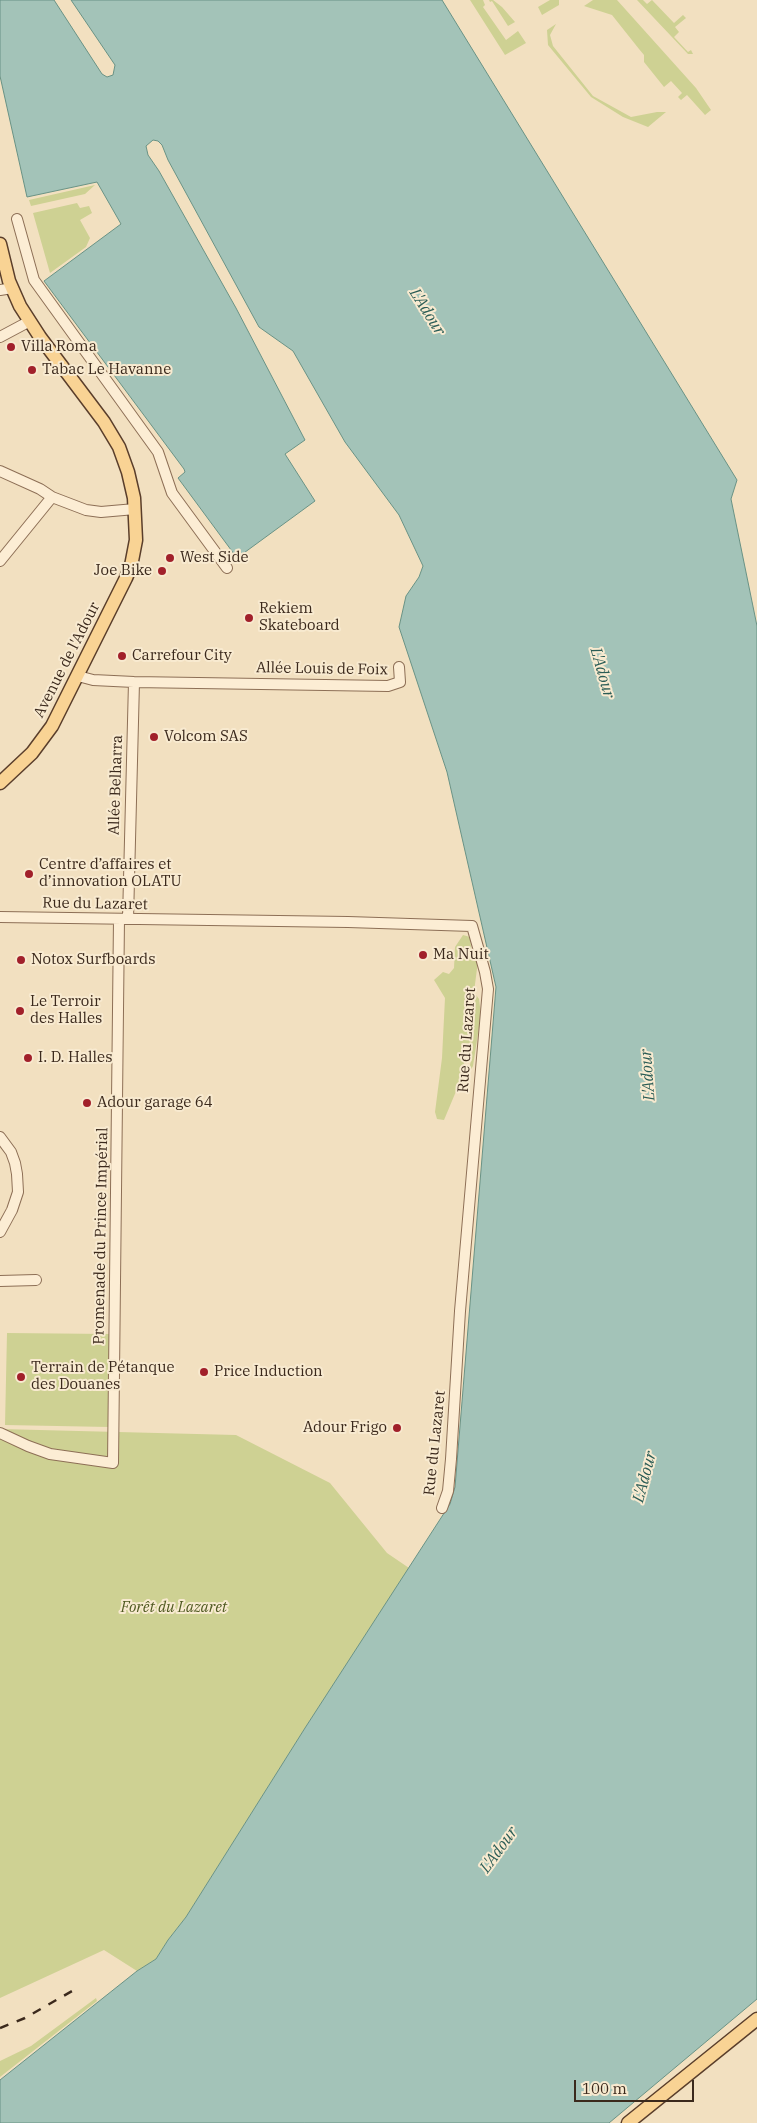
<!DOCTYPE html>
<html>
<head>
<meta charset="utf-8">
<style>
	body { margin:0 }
	#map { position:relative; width:757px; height:2123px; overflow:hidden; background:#f2e0c0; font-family:"IBM Plex Serif",serif }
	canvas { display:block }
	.scale { position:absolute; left:574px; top:2080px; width:120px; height:22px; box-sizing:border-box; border:2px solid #3b291c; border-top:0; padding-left:6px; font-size:15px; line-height:18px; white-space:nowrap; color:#3b291c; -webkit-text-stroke:4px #f8ead0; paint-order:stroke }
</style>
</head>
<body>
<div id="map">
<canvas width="757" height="2123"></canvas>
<div class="scale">100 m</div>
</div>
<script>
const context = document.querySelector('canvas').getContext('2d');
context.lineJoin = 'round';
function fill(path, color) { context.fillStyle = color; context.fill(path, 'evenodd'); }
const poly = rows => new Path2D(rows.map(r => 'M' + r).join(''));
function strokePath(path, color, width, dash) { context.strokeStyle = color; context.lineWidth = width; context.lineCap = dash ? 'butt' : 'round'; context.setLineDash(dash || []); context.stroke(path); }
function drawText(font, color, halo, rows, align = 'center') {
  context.font = font + ' "IBM Plex Serif",serif'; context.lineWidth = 4; context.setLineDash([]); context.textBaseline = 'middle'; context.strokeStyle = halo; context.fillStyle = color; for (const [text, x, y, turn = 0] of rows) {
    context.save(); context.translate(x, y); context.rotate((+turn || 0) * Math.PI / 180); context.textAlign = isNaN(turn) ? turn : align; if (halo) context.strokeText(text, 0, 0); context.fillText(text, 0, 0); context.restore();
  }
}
fill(poly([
	[470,0,483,0,485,5,483,7,506,40,518,31,526,43,505,55],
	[489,0,493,0,502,7,515,22,508,26,492,1,490,2],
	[550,0,559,0,559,5,542,15,538,7],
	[593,0,617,0,696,88,711,110,705,115,687,95,681,100,678,97,682,93,671,81,664,87,644,62,644,55,639,49,612,15,584,6],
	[637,0,643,0,647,4,652,0,674,23,683,15,686,18,675,27,679,32,674,37,688,52,691,50,693,54,688,54],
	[556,24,550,35,553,46,593,96,631,117,657,112,666,112,648,127,623,117,591,97,548,45,547,30],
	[95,185,85,194,31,206,29,200],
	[77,203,80,208,89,206,92,213,80,220,90,238,86,247,50,273,33,213],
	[463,935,470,937,472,956,478,961,474,992,479,999,481,1014,473,1066,468,1075,472,1055,468,1048,457,1089,444,1120,437,1119,435,1112,442,1058,445,998,434,980,443,972,449,974,454,968,455,947],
	[7,1333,110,1334,109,1427,5,1425],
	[0,1429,236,1435,330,1483,387,1553,409,1568,305,1728,186,1917,168,1940,156,1959,137,1971,104,1950,0,1998],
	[96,1998,97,2001,0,2077,0,2061,31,2046]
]), '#ced193');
const water = poly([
	[0,0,54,0,102,74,107,77,113,75,115,65,71,0,442,0,737,480,731,499,757,626,757,1999,609,2123,0,2123,0,2080,137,1971,156,1959,168,1940,186,1917,305,1728,450,1504,455,1487,496,987,447,772,399,627,406,596,419,577,423,566,399,515,345,442,293,351,259,327,168,160,162,145,158,141,153,140,146,146,148,155,159,171,236,308,305,440,285,454,315,501,237,558,178,478,185,472,184,469,44,281,121,224,97,182,27,197,0,76,0,0]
]);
fill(water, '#a3c3b8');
strokePath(water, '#699285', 1);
const minor = poly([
	[17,219,34,280,158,452,172,493,227,568],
	[0,290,12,288],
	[0,337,30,321],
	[0,471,40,489,52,497,86,510,101,512,135,509],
	[0,561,52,497],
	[78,676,93,680,134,682,388,686,400,682,399,667],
	[0,917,348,922,472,926,485,972,488,989,460,1311,451,1459,448,1491,442,1508],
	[128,919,134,682],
	[0,1137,11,1152,15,1163,17,1174,18,1192,12,1210,0,1232],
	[0,1281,36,1280],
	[0,1433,28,1446,50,1454,113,1463,119,919]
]);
const major = poly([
	[0,244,9,281,20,306,40,337,104,422,119,447,128,472,134,498,136,540,131,566,126,578,52,726,32,753,0,783],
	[628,2123,757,2019]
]);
strokePath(minor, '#8d6f56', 12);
strokePath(major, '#5a3e2b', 15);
strokePath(minor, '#fcedd4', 10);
strokePath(major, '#f9d394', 12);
strokePath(poly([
	[0,2028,25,2018,79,1987]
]), '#3b291c', 2.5, [9, 9]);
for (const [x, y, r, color] of [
	[11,347,5,"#a1202a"],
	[32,370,5,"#a1202a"],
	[170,558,5,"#a1202a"],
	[162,571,5,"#a1202a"],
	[249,618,5,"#a1202a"],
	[122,656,5,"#a1202a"],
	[154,737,5,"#a1202a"],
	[29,874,5,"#a1202a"],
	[423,955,5,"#a1202a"],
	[21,960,5,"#a1202a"],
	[20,1011,5,"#a1202a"],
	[28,1058,5,"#a1202a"],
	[87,1103,5,"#a1202a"],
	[204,1372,5,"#a1202a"],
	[21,1377,5,"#a1202a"],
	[397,1428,5,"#a1202a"]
]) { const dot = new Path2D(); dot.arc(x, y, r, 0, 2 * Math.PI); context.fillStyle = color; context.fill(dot); strokePath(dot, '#f8ead0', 2); }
drawText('15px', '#3b291c', '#f8ead0', [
	["Villa Roma",21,347],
	["Tabac Le Havanne",42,370],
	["West Side",180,558],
	["Joe Bike",152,571,"right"],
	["Rekiem",259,609],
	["Skateboard",259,626],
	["Carrefour City",132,656],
	["Volcom SAS",164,737],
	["Centre d’affaires et",39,865],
	["d’innovation OLATU",39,882],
	["Ma Nuit",433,955],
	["Notox Surfboards",31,960],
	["Le Terroir",30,1002],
	["des Halles",30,1019],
	["I. D. Halles",38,1058],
	["Adour garage 64",97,1103],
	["Terrain de Pétanque",31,1368],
	["des Douanes",31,1385],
	["Price Induction",214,1372],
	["Adour Frigo",387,1428,"right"]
], 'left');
drawText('15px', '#3b291c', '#f8ead0', [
	["Avenue de l'Adour",67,660,-63],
	["Allée Louis de Foix",322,669,1],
	["Allée Belharra",116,785,-88],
	["Rue du Lazaret",95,904,1],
	["Rue du Lazaret",467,1040,-86],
	["Promenade du Prince Impérial",101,1236,-89],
	["Rue du Lazaret",435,1443,-84]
]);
drawText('italic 15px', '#4f5920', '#f8ead0', [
	["Forêt du Lazaret",174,1608]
]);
drawText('italic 16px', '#2a5c55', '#f8ead0', [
	["L'Adour",427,312,58],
	["L'Adour",602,673,74],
	["L'Adour",648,1075,-94],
	["L'Adour",645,1477,-75],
	["L'Adour",499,1850,-54]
]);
</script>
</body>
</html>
